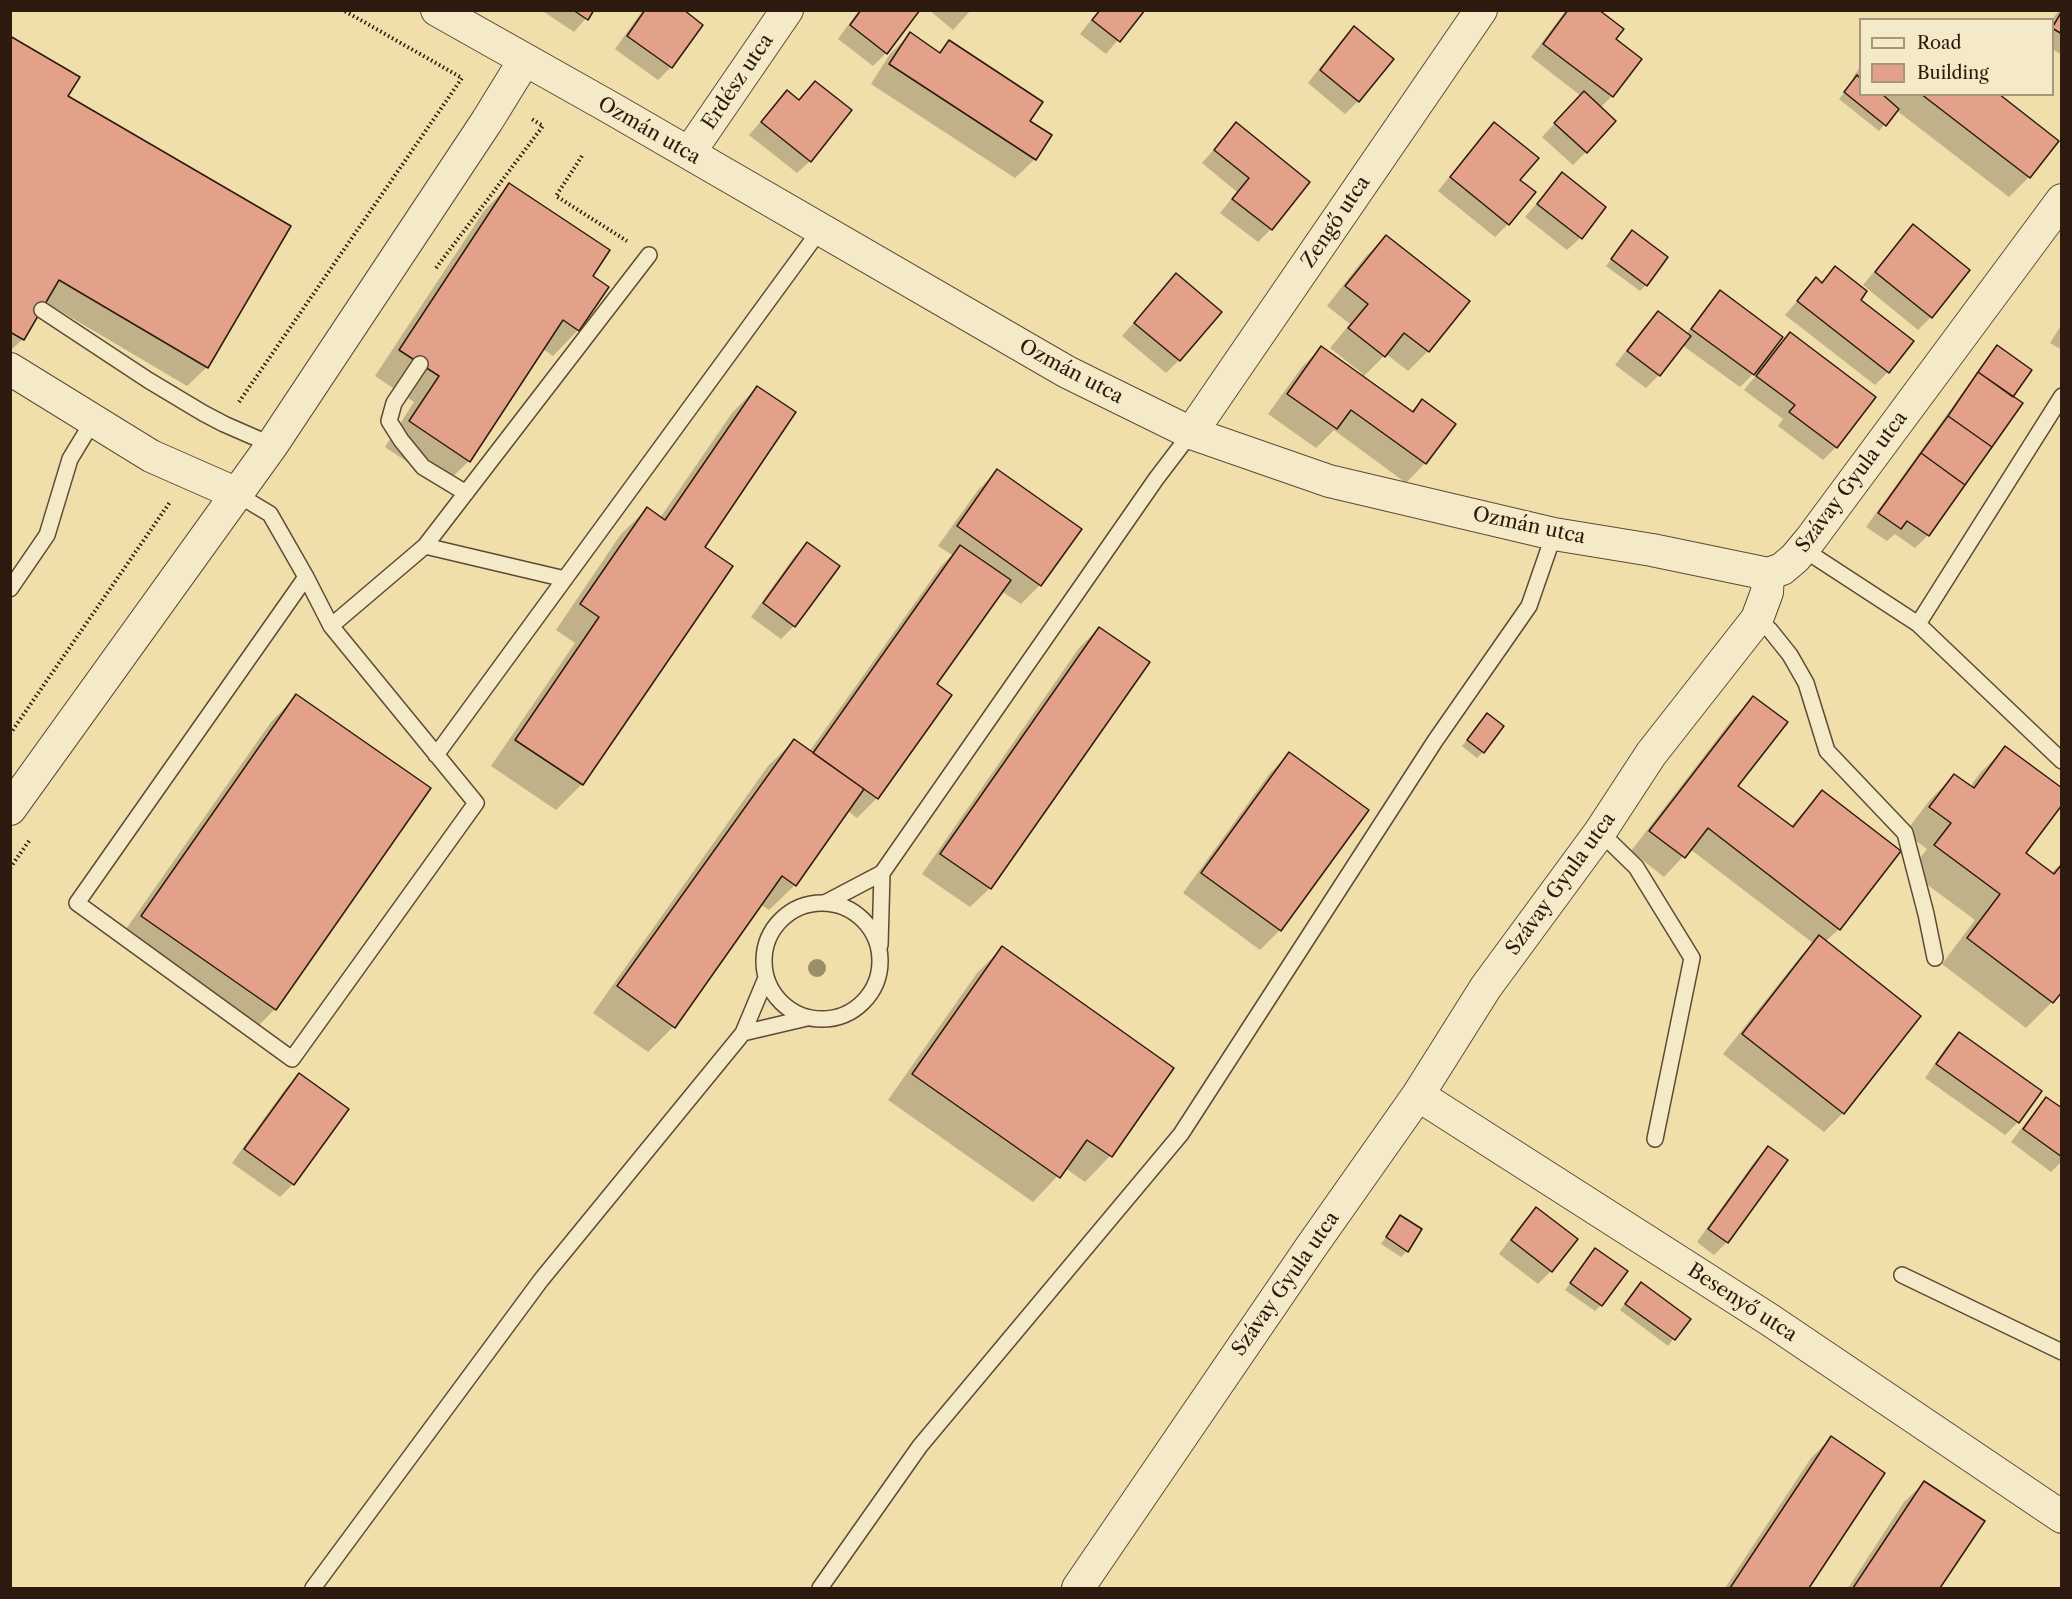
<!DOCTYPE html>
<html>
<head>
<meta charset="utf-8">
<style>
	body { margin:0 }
	#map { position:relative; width:2072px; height:1599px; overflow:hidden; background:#f0deab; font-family:"Libre Caslon Text",serif }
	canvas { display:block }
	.frame { position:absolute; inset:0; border:12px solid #2d190d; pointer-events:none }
	.legend { position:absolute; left:1859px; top:18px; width:195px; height:78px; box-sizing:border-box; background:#f5eac8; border:2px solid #a5967d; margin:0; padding:8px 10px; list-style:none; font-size:18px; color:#2d190d }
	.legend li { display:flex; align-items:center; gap:12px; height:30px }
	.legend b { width:30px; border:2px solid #a5967d }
</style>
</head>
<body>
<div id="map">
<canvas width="2072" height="1599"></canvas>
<div class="frame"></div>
<ul class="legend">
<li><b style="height:8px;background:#f5eac8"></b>Road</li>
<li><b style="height:16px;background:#e3a18a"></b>Building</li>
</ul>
</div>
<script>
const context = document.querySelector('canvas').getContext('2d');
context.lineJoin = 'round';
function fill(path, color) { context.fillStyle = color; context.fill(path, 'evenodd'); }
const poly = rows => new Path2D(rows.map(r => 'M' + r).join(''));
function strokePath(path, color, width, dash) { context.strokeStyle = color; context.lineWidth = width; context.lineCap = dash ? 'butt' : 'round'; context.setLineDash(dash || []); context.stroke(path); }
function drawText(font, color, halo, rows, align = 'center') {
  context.font = font + ' "Libre Caslon Text",serif'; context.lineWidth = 6; context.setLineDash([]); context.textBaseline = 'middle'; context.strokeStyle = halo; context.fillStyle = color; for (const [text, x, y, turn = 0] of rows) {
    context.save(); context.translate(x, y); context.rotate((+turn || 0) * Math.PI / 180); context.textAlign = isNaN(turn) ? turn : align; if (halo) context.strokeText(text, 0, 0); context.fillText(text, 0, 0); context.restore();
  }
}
fill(poly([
	[541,10,593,10,574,32],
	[643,10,681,10,701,25,671,67,658,80,615,49],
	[859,10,918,10,886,53,873,66,838,39],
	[929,10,971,10,953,30],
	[1099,10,1143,10,1106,54,1080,34],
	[1566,10,1597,10,1614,39,1612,96,1600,108,1586,152,1573,165,1542,137,1581,96,1531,57],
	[2059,10,2062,10,2062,55,2052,49,2052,20],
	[1354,28,1358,101,1345,114,1308,83,1341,41],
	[910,34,938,53,949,42,1028,121,1035,159,1015,178,871,84,890,54],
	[10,38,66,96,207,367,187,386,45,302,23,339,10,351],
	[1860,67,1860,94,1996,94,2057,141,2029,177,2009,197,1896,110,1879,131,1839,99,1856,79,1853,77],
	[815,83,810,161,797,173,749,135,787,92,798,101],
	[1236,124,1308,183,1271,229,1258,242,1220,213,1237,192,1202,163],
	[1494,124,1518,181,1534,192,1508,224,1495,237,1438,191,1481,137],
	[1562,174,1580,238,1567,250,1525,217],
	[509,185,590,276,578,330,553,356,543,349,469,461,443,486,385,447,414,402,375,376,484,211],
	[1913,226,1931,317,1918,330,1863,285,1901,239],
	[1632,232,1646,285,1640,291,1606,266],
	[1386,237,1468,301,1428,351,1408,371,1386,354,1363,377,1411,412,1422,401,1425,463,1406,483,1334,430,1316,448,1268,414,1302,367,1321,348,1361,376,1363,374,1330,348,1350,324,1327,306,1366,256],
	[1835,268,1859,300,1912,341,1888,372,1875,385,1785,315,1816,279,1821,283],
	[1164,288,1179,360,1166,373,1122,336],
	[1720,292,1772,352,1790,334,1836,447,1823,460,1778,426,1783,419,1744,390,1758,373,1756,371,1740,387,1682,345,1659,375,1646,388,1615,365,1645,326,1658,313,1686,334,1708,305],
	[2062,324,2062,350,2050,343],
	[1991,353,2011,397,1928,535,1915,548,1895,534,1887,541,1866,527],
	[757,387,703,547,582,784,556,810,491,766,575,643,556,630,621,534,647,509,660,518,732,413],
	[997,471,1040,585,1021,604,1001,591,935,684,877,798,857,818,848,811,795,885,769,910,760,904,673,1027,648,1052,593,1013,768,766,794,741,809,752,941,566,952,555,938,546,978,490],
	[807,544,838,567,794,626,781,639,751,617,794,557],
	[1099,628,990,888,970,907,922,874,1079,648],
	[296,696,429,789,275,1009,249,1035,117,942,271,722],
	[1754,698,1736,786,1790,827,1822,792,1839,929,1825,942,1843,1113,1824,1132,1723,1054,1800,957,1813,943,1690,849,1664,877,1631,851,1734,717],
	[1487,715,1483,752,1477,758,1462,746],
	[2005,748,2023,854,2051,873,2062,863,2062,989,2052,1002,2026,1028,1942,964,1975,920,1910,872,1927,849,1905,833,1929,801,1954,775,1970,787,1980,773],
	[1289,754,1280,930,1260,950,1183,893,1270,773],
	[1002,948,1172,1068,1110,1156,1085,1182,1065,1168,1033,1202,888,1100,977,973],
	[1959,1034,2018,1122,2005,1135,1925,1078,1946,1047],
	[299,1075,293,1184,280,1197,232,1163,286,1088],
	[2046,1099,2062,1110,2062,1161,2051,1172,2011,1142,2034,1112],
	[1768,1148,1727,1242,1714,1255,1697,1242,1755,1161],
	[1536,1209,1576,1239,1551,1271,1538,1284,1499,1254,1523,1222],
	[1400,1217,1407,1251,1401,1257,1381,1244],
	[1595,1250,1601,1305,1595,1311,1565,1290],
	[1635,1290,1689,1319,1668,1346,1620,1310],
	[1831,1438,1883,1473,1807,1588,1725,1588,1811,1458],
	[1924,1483,1983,1521,1938,1588,1848,1588,1904,1502]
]), '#0003');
const building = poly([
	[573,10,594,10,588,20,573,10],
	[645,10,684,10,703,25,672,68,627,36,645,10],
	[861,10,920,10,887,54,850,25,861,10],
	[1100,10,1145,10,1120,42,1092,20,1100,10],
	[1568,10,1599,10,1624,29,1616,39,1642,59,1613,97,1543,44,1568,10],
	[2062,11,2062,34,2052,28,2062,11],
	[1354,26,1394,59,1359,102,1320,70,1354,26],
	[910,32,940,53,949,40,1043,102,1030,121,1052,135,1036,160,889,64,910,32],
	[10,36,80,77,68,96,291,226,208,368,59,280,24,340,10,332,10,36],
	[1857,75,1860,78,1860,94,1882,94,1899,109,1886,126,1844,92,1857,75],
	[815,81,852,110,811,162,761,122,787,90,799,100,815,81],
	[1584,91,1616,121,1587,153,1554,123,1584,91],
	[1921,94,1999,94,2059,141,2030,178,1921,94],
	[1236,122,1310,182,1272,230,1232,199,1249,178,1214,150,1236,122],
	[1494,122,1539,158,1520,180,1536,192,1509,225,1450,177,1494,122],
	[1562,172,1606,207,1582,239,1537,204,1562,172],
	[509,183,610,250,593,276,609,287,579,331,563,320,470,462,409,421,439,376,399,350,509,183],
	[1913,224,1970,270,1932,318,1875,272,1913,224],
	[1632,230,1668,257,1647,286,1611,259,1632,230],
	[1386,235,1470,301,1429,352,1404,333,1385,357,1348,328,1368,304,1345,286,1386,235],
	[1835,266,1867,291,1861,300,1914,341,1889,373,1797,301,1816,277,1822,283,1835,266],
	[1176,273,1222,312,1180,361,1134,323,1176,273],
	[1720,290,1783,337,1754,375,1691,329,1720,290],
	[1658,311,1691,336,1660,376,1627,351,1658,311],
	[1790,332,1876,397,1837,448,1789,412,1795,405,1756,376,1790,332],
	[1997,345,2032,370,2013,397,1978,372,1997,345],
	[1321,346,1413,412,1422,399,1456,424,1426,464,1351,410,1337,429,1287,394,1321,346],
	[1978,372,2023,403,1992,447,1948,416,1978,372],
	[757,386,796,412,705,547,733,566,583,785,515,740,599,617,580,604,647,507,665,520,757,386],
	[1948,416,1992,447,1965,485,1921,453,1948,416],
	[1921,453,1965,485,1929,536,1907,521,1901,529,1878,513,1921,453],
	[997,469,1082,529,1041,586,957,526,997,469],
	[807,542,840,566,795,627,763,603,807,542],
	[960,545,1011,580,937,684,952,695,878,799,813,753,960,545],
	[1099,627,1150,662,991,889,940,854,1099,627],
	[296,694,431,788,276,1010,141,916,296,694],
	[1753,696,1788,722,1738,786,1793,827,1822,790,1901,851,1840,930,1708,828,1685,858,1649,831,1753,696],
	[1487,713,1504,726,1484,753,1467,740,1487,713],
	[794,739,864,789,796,886,782,876,675,1028,617,986,794,739],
	[2005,746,2062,788,2062,805,2026,853,2054,874,2062,864,2062,992,2053,1003,1967,938,2000,894,1934,845,1951,823,1929,807,1954,774,1974,788,2005,746],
	[1289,752,1369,810,1281,931,1201,873,1289,752],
	[1819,935,1921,1016,1844,1114,1742,1034,1819,935],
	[1002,946,1174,1068,1112,1157,1087,1140,1060,1178,912,1074,1002,946],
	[1959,1032,2042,1091,2019,1123,1936,1064,1959,1032],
	[299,1073,349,1109,294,1185,244,1149,299,1073],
	[2046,1097,2062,1108,2062,1157,2023,1129,2046,1097],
	[1768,1146,1788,1160,1728,1243,1708,1229,1768,1146],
	[1536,1207,1578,1239,1552,1272,1511,1240,1536,1207],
	[1400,1215,1422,1229,1408,1252,1386,1237,1400,1215],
	[1595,1248,1628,1271,1602,1306,1570,1283,1595,1248],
	[1641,1282,1691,1319,1675,1340,1625,1304,1641,1282],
	[1831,1436,1885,1473,1809,1588,1730,1588,1831,1436],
	[1924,1481,1985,1521,1940,1588,1853,1588,1924,1481]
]);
fill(building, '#e3a18a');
strokePath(building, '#2d190d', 1.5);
const lane = poly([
	[42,310,148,380,203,413,224,424,272,445],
	[420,364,394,403,389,421,401,440,423,467,466,493],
	[235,493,270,514,306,577,77,903,292,1059,476,803,331,626,306,577],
	[425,546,565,579],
	[1803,549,1918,624,2062,761],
	[10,589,47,535,70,459,93,421],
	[1757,619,1770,630,1790,655,1806,683,1827,751,1905,833,1926,914,1935,958],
	[1918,624,2062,396],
	[331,626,425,546,649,255],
	[436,755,820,230],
	[1600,832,1636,867,1692,958,1655,1139],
	'764 961a58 58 0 1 1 116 0a58 58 0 1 1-116 0Z',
	[825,903,882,873,1156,479,1191,433],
	[880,945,882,873],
	[743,1033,807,1018],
	[1902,1275,2062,1352],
	[313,1588,541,1280,743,1033,766,978],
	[820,1588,920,1446,1181,1134,1435,741,1529,606,1554,534]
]);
const street = poly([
	[437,10,611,108,1067,372,1191,433,1329,481,1554,534,1652,550,1768,574],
	[689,153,787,10],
	[10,369,151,456,235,493],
	[1191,433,1481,10],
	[1768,574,1782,569,1795,558,1810,540,2062,200],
	[10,809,272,445,487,121,524,61],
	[1418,1095,1770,1320,2062,1517],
	[1078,1588,1311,1247,1418,1095,1486,987,1600,832,1651,754,1757,619,1767,592,1768,574]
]);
strokePath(lane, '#5e4a34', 18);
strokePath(street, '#5e4a34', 34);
strokePath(poly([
	[582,156,556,196,627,241],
	[436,268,543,126,530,118],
	[239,402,462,78,343,10],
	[10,734,170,502],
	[10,868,29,841]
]), '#2d190d', 4, [1.5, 3]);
strokePath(lane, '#f5eac8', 15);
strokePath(street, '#f5eac8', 32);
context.fillStyle = '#9b8e69';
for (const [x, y] of [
	[817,968]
]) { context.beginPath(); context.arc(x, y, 9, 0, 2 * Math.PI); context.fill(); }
drawText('20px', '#2d190d', '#f5eac8', [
	["Erdész utca",738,82,-56],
	["Ozmán utca",649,131,30],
	["Zengő utca",1336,222,-56],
	["Ozmán utca",1071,372,28],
	["Szávay Gyula utca",1852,482,-53],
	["Ozmán utca",1529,526,12],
	["Szávay Gyula utca",1561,884,-54],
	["Szávay Gyula utca",1286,1284,-55],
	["Besenyő utca",1742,1303,33]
]);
</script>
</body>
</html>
